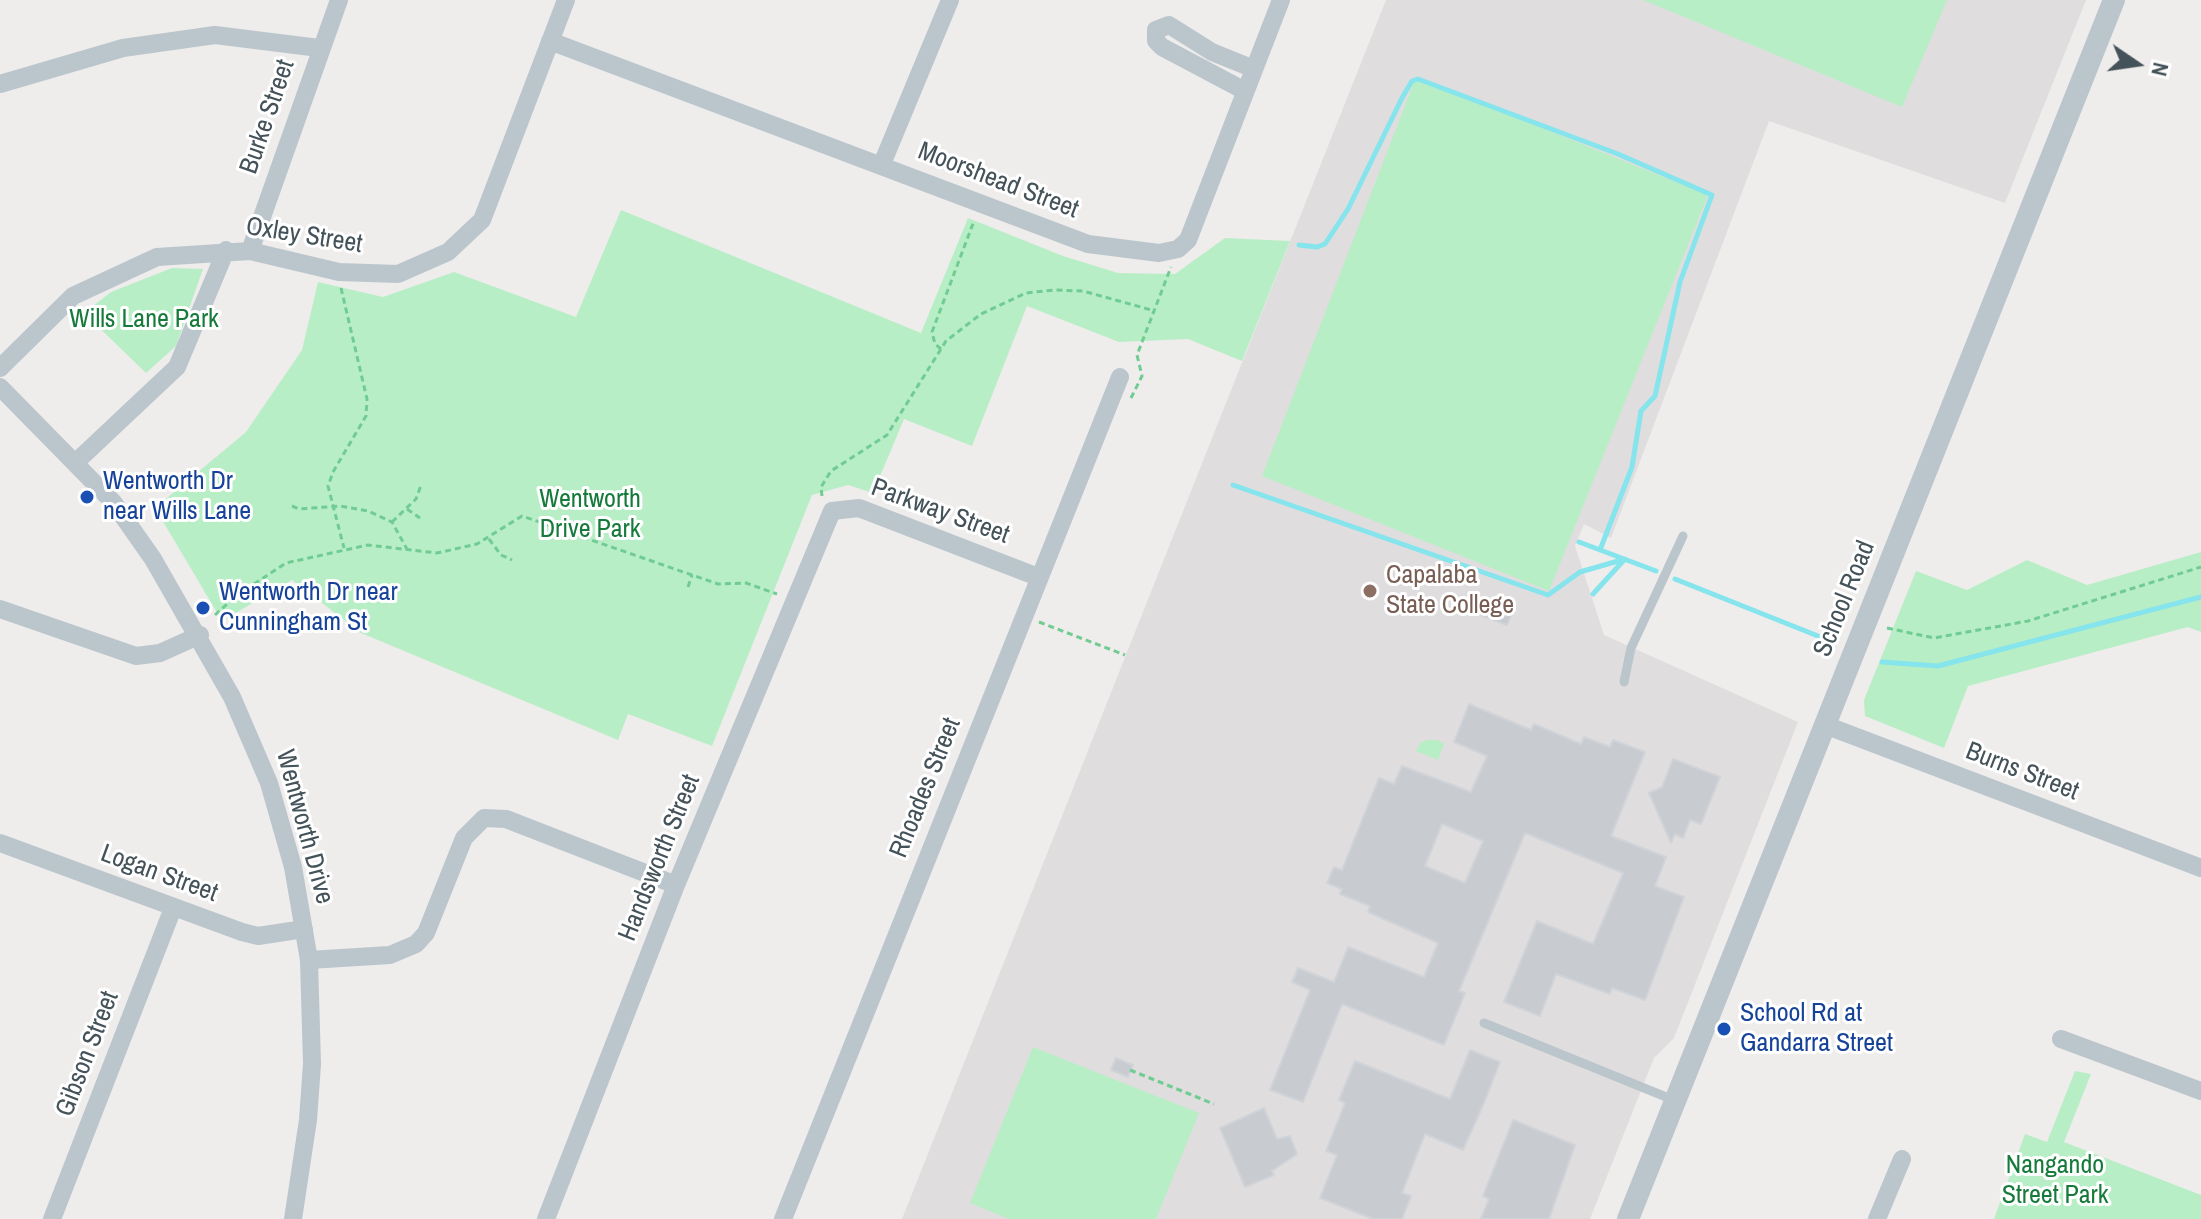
<!DOCTYPE html>
<html>
<head>
<meta charset="utf-8">
<style>
	body { margin:0 }
	#map { position:relative; width:2201px; height:1219px; overflow:hidden; background:#efecec; font-family:"Archivo Narrow",sans-serif }
	canvas { display:block }
	.north { position:absolute; left:2097px; top:24px; width:80px; height:80px; -webkit-text-stroke:6px #fff; paint-order:stroke; rotate:103deg; font-size:22px; font-weight:700; line-height:32px; text-align:center; color:#445259 }
	.north::after { content:''; display:block; margin:auto; width:28px; height:36px; background:#445259; clip-path:polygon(50% 0,100% 100%,50% 72%,0 100%) }
</style>
</head>
<body>
<div id="map">
<canvas width="2201" height="1219"></canvas>
<div class="north">N</div>
</div>
<script>
const context = document.querySelector('canvas').getContext('2d');
context.lineJoin = 'round';
function fill(path, color) { context.fillStyle = color; context.fill(path, 'evenodd'); }
const poly = rows => new Path2D(rows.map(r => 'M' + r).join(''));
function strokePath(path, color, width, dash) { context.strokeStyle = color; context.lineWidth = width; context.lineCap = dash ? 'butt' : 'round'; context.setLineDash(dash || []); context.stroke(path); }
function drawText(font, color, halo, rows, align = 'center') {
  context.font = font + ' "Archivo Narrow",sans-serif'; context.lineWidth = 6; context.setLineDash([]); context.textBaseline = 'middle'; context.strokeStyle = halo; context.fillStyle = color; for (const [text, x, y, turn = 0] of rows) {
    context.save(); context.translate(x, y); context.rotate((+turn || 0) * Math.PI / 180); context.textAlign = isNaN(turn) ? turn : align; if (halo) context.strokeText(text, 0, 0); context.fillText(text, 0, 0); context.restore();
  }
}
fill(poly([
	[1386,0,2086,0,2005,203,1769,121,1611,538,1584,524,1575,546,1604,635,1798,722,1674,1038,1654,1058,1590,1219,902,1219]
]), '#e0ddde');
fill(poly([
	[1643,0,1947,0,1902,107],
	[1416,77,1708,195,1549,591,1262,476],
	[621,210,921,333,968,218,1063,256,1118,273,1175,274,1225,238,1290,241,1242,361,1188,339,1119,342,1027,306,972,446,904,419,873,493,848,485,812,495,712,746,628,714,618,740,361,633,292,580,222,621,155,508,246,432,302,350,318,282,383,297,454,272,576,317],
	[172,268,203,269,176,346,146,373,84,313,111,292],
	[2201,552,2201,632,2188,627,1968,686,1944,748,1865,716,1864,700,1916,571,1967,590,2027,560,2087,585],
	[1429,740,1438,740,1444,744,1438,760,1416,751,1421,742],
	[1033,1047,1199,1113,1156,1219,1009,1219,970,1203],
	[2075,1071,2091,1074,2064,1142,2201,1195,2201,1219,1994,1219,2025,1134,2047,1142]
]), '#b8eec6');
strokePath(poly([
	[1299,245,1317,247,1325,244,1348,209,1402,98,1412,81,1418,79,1618,154,1712,195,1680,282,1655,396,1641,411,1632,467,1600,550],
	[1233,485,1548,595,1580,572,1625,559],
	[1579,542,1656,571],
	[1675,579,1833,642],
	[1593,594,1624,560],
	[1882,662,1938,666,2201,597]
]), '#85e4ec', 5);
const building = poly([
	[1484,599,1513,610,1507,625,1478,614,1484,599],
	[1469,704,1531,730,1534,724,1581,744,1584,737,1610,747,1613,740,1645,752,1611,836,1666,857,1655,886,1684,897,1645,1000,1612,988,1610,994,1556,974,1540,1016,1504,1002,1537,921,1593,944,1623,873,1525,833,1459,991,1465,993,1444,1045,1342,1004,1303,1102,1270,1090,1310,990,1292,982,1298,968,1334,982,1348,947,1424,977,1438,943,1368,912,1370,906,1340,894,1342,889,1327,883,1334,867,1342,870,1379,778,1394,784,1402,766,1471,792,1487,756,1454,742,1469,704],
	[1442,824,1483,841,1465,883,1425,866,1442,824],
	[1673,759,1720,777,1701,824,1690,820,1683,838,1675,834,1671,843,1649,793,1662,787,1673,759],
	[1470,1050,1500,1062,1484,1103,1463,1150,1425,1134,1402,1193,1411,1196,1402,1219,1373,1219,1320,1198,1337,1155,1326,1151,1345,1103,1339,1100,1355,1061,1450,1099,1470,1050],
	[1116,1058,1133,1065,1128,1077,1111,1070,1116,1058],
	[1264,1108,1277,1139,1290,1136,1297,1154,1272,1171,1274,1175,1245,1187,1220,1128,1264,1108],
	[1513,1120,1575,1145,1549,1219,1481,1219,1489,1199,1483,1196,1513,1120]
]);
fill(building, '#c8ccd1');
strokePath(building, '#d0d3d8', 2);
strokePath(poly([
	[341,288,367,399,366,416,333,472,328,486,344,548],
	[941,349,935,344,932,332,974,221],
	[1131,398,1142,376,1137,355,1171,267],
	[822,496,821,487,831,471,887,435,946,341,981,314,1026,293,1054,290,1083,291,1155,311],
	[292,506,299,509,340,506,368,511,392,522,408,551],
	[407,509,420,518],
	[392,522,416,499,421,485],
	[489,539,501,555,512,560],
	[688,587,692,575],
	[215,615,237,595,286,563,368,545,437,553,477,544,522,516,718,584,746,583,777,594],
	[1039,622,1125,655],
	[1887,628,1934,638,2028,621,2201,567],
	[1130,1070,1214,1104]
]), '#70cc92', 3, [6, 4]);
strokePath(poly([
	[1624,682,1631,648,1683,536],
	[1484,1023,1676,1101]
]), '#bac6cc', 9);
strokePath(poly([
	[550,41,1088,244,1159,253,1178,249,1188,240,1281,0],
	[0,84,123,48,215,35,319,48],
	[1245,91,1162,47,1156,41,1156,30,1169,25,1212,52,1254,69],
	[882,164,950,0],
	[250,251,339,0],
	[0,368,73,296,157,257,250,251,339,272,398,274,448,252,482,220,566,0],
	[0,387,113,502,153,559,232,697,269,783,293,867,309,960,312,1064,308,1120,293,1219],
	[76,462,177,367,226,250],
	[0,609,136,656,160,653,200,635],
	[1825,725,2201,868],
	[0,843,242,932,258,936,304,929],
	[309,960,390,955,416,944,426,933,464,838,484,818,506,819,676,885],
	[2061,1039,2201,1091],
	[52,1219,173,908],
	[546,1219,676,885,832,511,859,508,1038,577],
	[783,1219,1120,377],
	[1877,1219,1902,1159]
]), '#bac6cc', 18);
strokePath(poly([
	[1628,1219,2114,0]
]), '#bac6cc', 22);
for (const [x, y, r, color] of [
	[87,497,8,"#1a4fb4"],
	[1370,591,8,"#8d6e63"],
	[203,608,8,"#1a4fb4"],
	[1724,1029,8,"#1a4fb4"]
]) { const dot = new Path2D(); dot.arc(x, y, r, 0, 2 * Math.PI); context.fillStyle = color; context.fill(dot); strokePath(dot, '#fff', 3); }
drawText('26px', '#445259', '#fff', [
	["Burke Street",268,117,-71],
	["Moorshead Street",998,181,21],
	["Oxley Street",304,236,9],
	["Parkway Street",940,512,20],
	["School Road",1845,599,-68],
	["Burns Street",2022,772,21],
	["Rhoades Street",926,788,-68],
	["Wentworth Drive",304,827,75],
	["Handsworth Street",660,858,-68],
	["Logan Street",159,874,20],
	["Gibson Street",88,1054,-69]
]);
drawText('26px', '#167a3a', '#fff', [
	["Wills Lane Park",144,320],
	["Wentworth",590,500],
	["Drive Park",590,530],
	["Nangando",2055,1166],
	["Street Park",2055,1196]
]);
drawText('26px', '#164399', '#fff', [
	["Wentworth Dr",103,482],
	["near Wills Lane",103,512],
	["Wentworth Dr near",219,593],
	["Cunningham St",219,623],
	["School Rd at",1740,1014],
	["Gandarra Street",1740,1044]
], 'left');
drawText('26px', '#785e54', '#fff', [
	["Capalaba",1386,576],
	["State College",1386,606]
], 'left');
</script>
</body>
</html>
